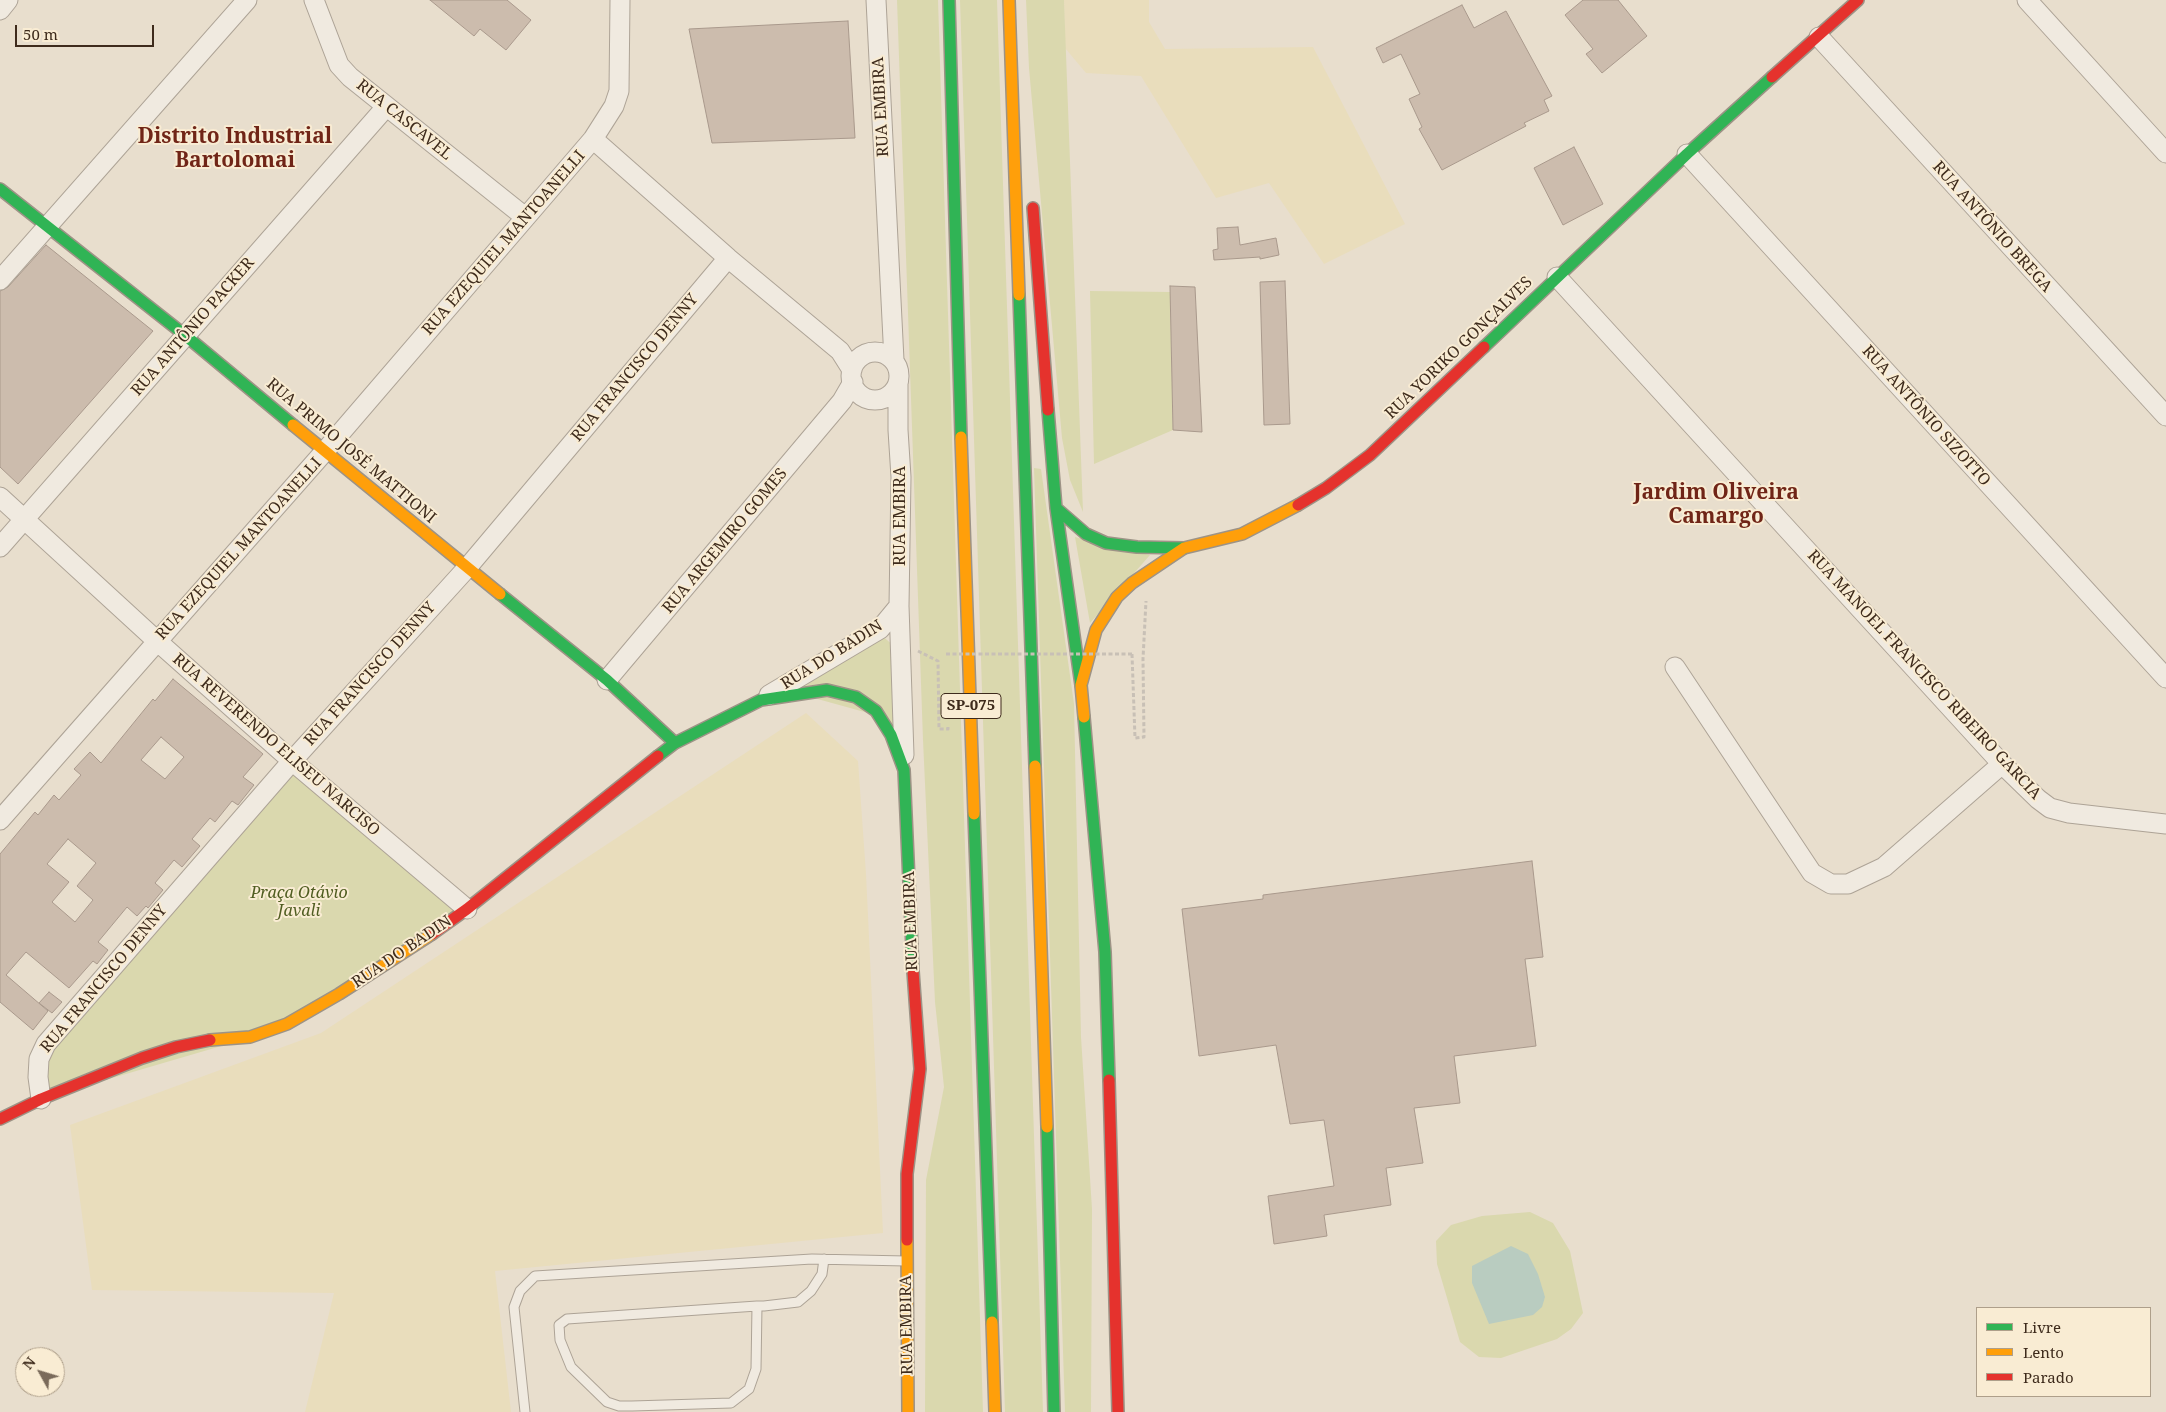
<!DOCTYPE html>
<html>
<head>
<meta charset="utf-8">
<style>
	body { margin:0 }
	#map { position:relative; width:2166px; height:1412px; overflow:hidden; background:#e8decd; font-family:"Noto Serif",serif }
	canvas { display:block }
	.legend { position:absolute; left:1976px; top:1307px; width:175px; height:90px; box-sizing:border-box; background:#f9ecd3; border:1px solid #ae9f8a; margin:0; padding:6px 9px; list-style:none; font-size:15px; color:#3e2b1c }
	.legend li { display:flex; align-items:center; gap:10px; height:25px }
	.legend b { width:25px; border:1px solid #ae9f8a }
	.north { position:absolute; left:15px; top:1347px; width:50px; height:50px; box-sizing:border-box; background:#f9ecd3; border:1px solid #ae9f8a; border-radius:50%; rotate:309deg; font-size:14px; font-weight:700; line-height:20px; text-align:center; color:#3e2b1c }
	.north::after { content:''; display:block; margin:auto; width:18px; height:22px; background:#7a6a5a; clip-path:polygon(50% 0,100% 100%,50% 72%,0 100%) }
	.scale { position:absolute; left:15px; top:25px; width:139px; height:22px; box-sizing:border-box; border:2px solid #3e2b1c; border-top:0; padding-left:6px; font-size:15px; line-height:18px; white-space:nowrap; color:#3e2b1c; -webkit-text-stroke:4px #f9ecd3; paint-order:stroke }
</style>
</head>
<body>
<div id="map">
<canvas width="2166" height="1412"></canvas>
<ul class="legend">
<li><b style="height:6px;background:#30b455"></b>Livre</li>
<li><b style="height:6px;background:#ff9f0a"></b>Lento</li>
<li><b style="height:6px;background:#e5322d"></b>Parado</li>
</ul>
<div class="north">N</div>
<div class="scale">50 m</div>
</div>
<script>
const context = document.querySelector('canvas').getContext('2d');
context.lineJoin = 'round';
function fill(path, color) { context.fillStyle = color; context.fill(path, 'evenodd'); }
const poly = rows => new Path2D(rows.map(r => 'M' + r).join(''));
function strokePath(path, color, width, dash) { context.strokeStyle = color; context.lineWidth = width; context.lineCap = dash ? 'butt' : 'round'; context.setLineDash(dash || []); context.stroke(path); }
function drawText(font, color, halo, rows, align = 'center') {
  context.font = font + ' "Noto Serif",serif'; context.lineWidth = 4; context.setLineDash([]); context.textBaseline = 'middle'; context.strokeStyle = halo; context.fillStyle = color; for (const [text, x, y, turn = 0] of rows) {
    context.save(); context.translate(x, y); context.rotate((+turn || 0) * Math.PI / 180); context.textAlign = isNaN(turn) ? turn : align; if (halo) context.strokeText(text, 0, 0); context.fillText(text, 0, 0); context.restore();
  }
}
fill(poly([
	[1064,0,1149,0,1149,22,1165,49,1313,47,1405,224,1324,264,1269,183,1216,198,1141,76,1086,73,1065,48],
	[806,713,858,761,866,874,883,1233,495,1271,511,1412,305,1412,334,1293,92,1290,70,1125,321,1033]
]), '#e9ddbc');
fill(poly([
	[897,0,938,0,983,1412,925,1412,926,1180,944,1087,935,1002,923,740],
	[960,0,997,0,1043,1412,1005,1412],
	[1026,0,1064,0,1083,512,1070,480,1062,438,1029,68],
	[1090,291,1170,292,1173,430,1094,464],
	[1034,468,1041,469,1074,704,1081,1037,1092,1209,1091,1412,1065,1412],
	[1075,537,1150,555,1090,623],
	[879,633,895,647,904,742,879,716,785,690],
	[288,765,460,908,269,1032,44,1098,39,1059],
	[1530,1212,1553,1223,1570,1251,1583,1313,1571,1329,1557,1339,1501,1358,1479,1357,1460,1342,1437,1264,1436,1241,1451,1225,1482,1216]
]), '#dad8ae');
fill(poly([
	[1511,1246,1528,1254,1538,1274,1545,1297,1542,1307,1533,1315,1489,1324,1472,1283,1472,1266]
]), '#b9ccc0');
const building = poly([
	[430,0,507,0,531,20,506,50,480,29,474,36,430,0],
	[1583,0,1618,0,1647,36,1602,73,1586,54,1593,49,1565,15,1583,0],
	[1462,5,1474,28,1506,11,1552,96,1544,100,1549,111,1524,123,1526,126,1442,170,1419,129,1422,127,1409,99,1420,94,1401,54,1383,63,1376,48,1462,5],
	[848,21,855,138,712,143,689,29,848,21],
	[1574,147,1603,204,1563,225,1534,168,1574,147],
	[1238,227,1240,245,1276,238,1279,255,1260,259,1260,257,1214,260,1213,250,1218,249,1217,228,1238,227],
	[46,245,153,331,18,484,0,467,0,291,8,287,46,245],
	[1285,281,1290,424,1264,425,1260,282,1285,281],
	[1170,286,1195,287,1202,432,1173,430,1170,286],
	[173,679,263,754,243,777,254,785,238,805,232,801,215,822,210,818,192,839,200,846,182,867,174,860,155,883,163,890,148,908,146,906,137,916,127,907,98,942,108,950,97,964,93,961,69,988,26,952,6,975,48,1011,33,1030,0,1002,0,854,35,812,38,815,54,795,59,800,81,775,74,769,90,752,101,763,153,699,155,701,173,679],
	[161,737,184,757,165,779,141,760,161,737],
	[68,839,96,863,77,886,93,900,75,922,52,902,69,882,47,864,68,839],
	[1532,861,1543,957,1525,959,1536,1046,1454,1056,1460,1103,1414,1108,1423,1163,1386,1168,1391,1205,1324,1215,1327,1236,1274,1244,1268,1196,1334,1186,1324,1120,1290,1124,1276,1045,1199,1056,1182,909,1263,899,1263,895,1532,861],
	[49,992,62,1002,52,1013,39,1003,49,992]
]);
fill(building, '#ccbcad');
strokePath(building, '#a9998c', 1);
const lane = poly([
	[757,1306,756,1369,749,1389,731,1403,632,1406,619,1406,607,1402,571,1367,560,1340,559,1325,567,1319,757,1306,764,1306,798,1302,811,1291,822,1274,824,1259],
	[525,1412,514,1307,520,1291,535,1276,812,1259,906,1261]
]);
const street = poly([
	[314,0,339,65,350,77,525,217],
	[876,0,894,360],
	[2027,0,2166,153],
	[0,10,8,0],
	[1819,37,2166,416],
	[593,139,728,258,840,351,852,370],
	[1687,154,2166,678],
	[1557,277,2002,764,2038,799,2050,808,2069,813,2166,824],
	[0,280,247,0],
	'851 376a24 24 0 1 1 48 0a24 24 0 1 1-48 0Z',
	[898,384,898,430,901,477,899,606,904,755],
	[0,497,157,641,292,761,467,909],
	[0,547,386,107],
	[1675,667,1812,873,1831,884,1848,884,1884,867,2002,764],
	[607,680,842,401,853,382],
	[769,695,880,629,899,606],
	[0,820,325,451,593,139,614,106,619,91,620,0],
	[41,1099,38,1077,39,1059,46,1044,292,761,467,568,728,258]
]);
const fast = poly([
	[949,0,961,437],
	[0,189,186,336,293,425],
	[1019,295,1035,766],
	[1484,347,1687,154,1772,77],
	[1048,410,1056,508,1081,685],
	[1056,508,1086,534,1106,543,1137,547,1184,548],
	[500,594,607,680,675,743],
	[1084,717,1105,952,1109,1080],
	[658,756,675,743,761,700,827,690,856,697,876,711,891,735,904,770,913,971],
	[974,814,992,1322],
	[1047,1127,1054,1412]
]);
const slow = poly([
	[1009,0,1019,295],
	[293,425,500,594],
	[961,437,974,814],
	[1084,717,1081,685,1096,630,1117,597,1132,583,1184,548,1242,534,1298,505],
	[1035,766,1047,1127],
	[210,1040,250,1037,287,1024,339,994,432,934],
	[907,1240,908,1412],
	[992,1322,995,1412]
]);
const jam = poly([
	[1772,77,1858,0],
	[1033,208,1048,410],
	[1298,505,1326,488,1370,455,1484,347],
	[432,934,467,909,658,756],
	[1109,1080,1118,1412],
	[0,1119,41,1099,142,1058,176,1047,210,1040],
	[907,1240,907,1174,920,1069,913,971]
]);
strokePath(lane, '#ada396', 11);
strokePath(street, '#ada396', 21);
strokePath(fast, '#9d9386', 14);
strokePath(slow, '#9d9386', 14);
strokePath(jam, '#9d9386', 14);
strokePath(poly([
	[918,651,938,661,939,729,948,729,948,727],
	[1132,654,1135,738,1144,737,1143,659,1146,601]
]), '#c8c0b6', 3, [4, 2.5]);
strokePath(lane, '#f0eae0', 9);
strokePath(street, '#f0eae0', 19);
strokePath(fast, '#30b455', 11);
strokePath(slow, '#ff9f0a', 11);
strokePath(jam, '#e5322d', 11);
strokePath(poly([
	[946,654,1132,654]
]), '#c8c0b6', 3, [4, 2.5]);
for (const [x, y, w] of [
	[971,706,60]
]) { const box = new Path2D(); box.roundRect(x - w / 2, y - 12.5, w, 25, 4); context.fillStyle = '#f9ecd3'; context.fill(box); strokePath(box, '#3e2b1c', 1); }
drawText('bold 15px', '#3e2b1c', null, [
	["SP-075",971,706]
]);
drawText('16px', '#3e2b1c', '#f9ecd3', [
	["RUA EMBIRA",881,107,-93],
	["RUA CASCAVEL",404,120,39],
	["RUA ANTÔNIO BREGA",1992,227,48],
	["RUA EZEQUIEL MANTOANELLI",504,243,-49],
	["RUA ANTÔNIO PACKER",193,327,-49],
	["RUA YORIKO GONÇALVES",1459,348,-44],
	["RUA FRANCISCO DENNY",635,368,-50],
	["RUA ANTÔNIO SIZOTTO",1926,416,48],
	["RUA PRIMO JOSÉ MATTIONI",351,451,40],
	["RUA EMBIRA",900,516,-90],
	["RUA ARGEMIRO GOMES",725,541,-50],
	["RUA EZEQUIEL MANTOANELLI",239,549,-48],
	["RUA DO BADIN",832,655,-32],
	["RUA FRANCISCO DENNY",370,674,-48],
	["RUA MANOEL FRANCISCO RIBEIRO GARCIA",1924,675,47],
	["RUA REVERENDO ELISEU NARCISO",276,745,41],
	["RUA EMBIRA",911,921,-92],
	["RUA DO BADIN",402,952,-34],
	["RUA FRANCISCO DENNY",104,979,-50],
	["RUA EMBIRA",907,1325,-91]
]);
drawText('italic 16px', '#505d21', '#f9ecd3', [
	["Praça Otávio",299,893],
	["Javali",299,911]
]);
drawText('bold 21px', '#702517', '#f9ecd3', [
	["Distrito Industrial",235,137],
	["Bartolomai",235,161],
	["Jardim Oliveira",1716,493],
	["Camargo",1716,517]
]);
</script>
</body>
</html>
